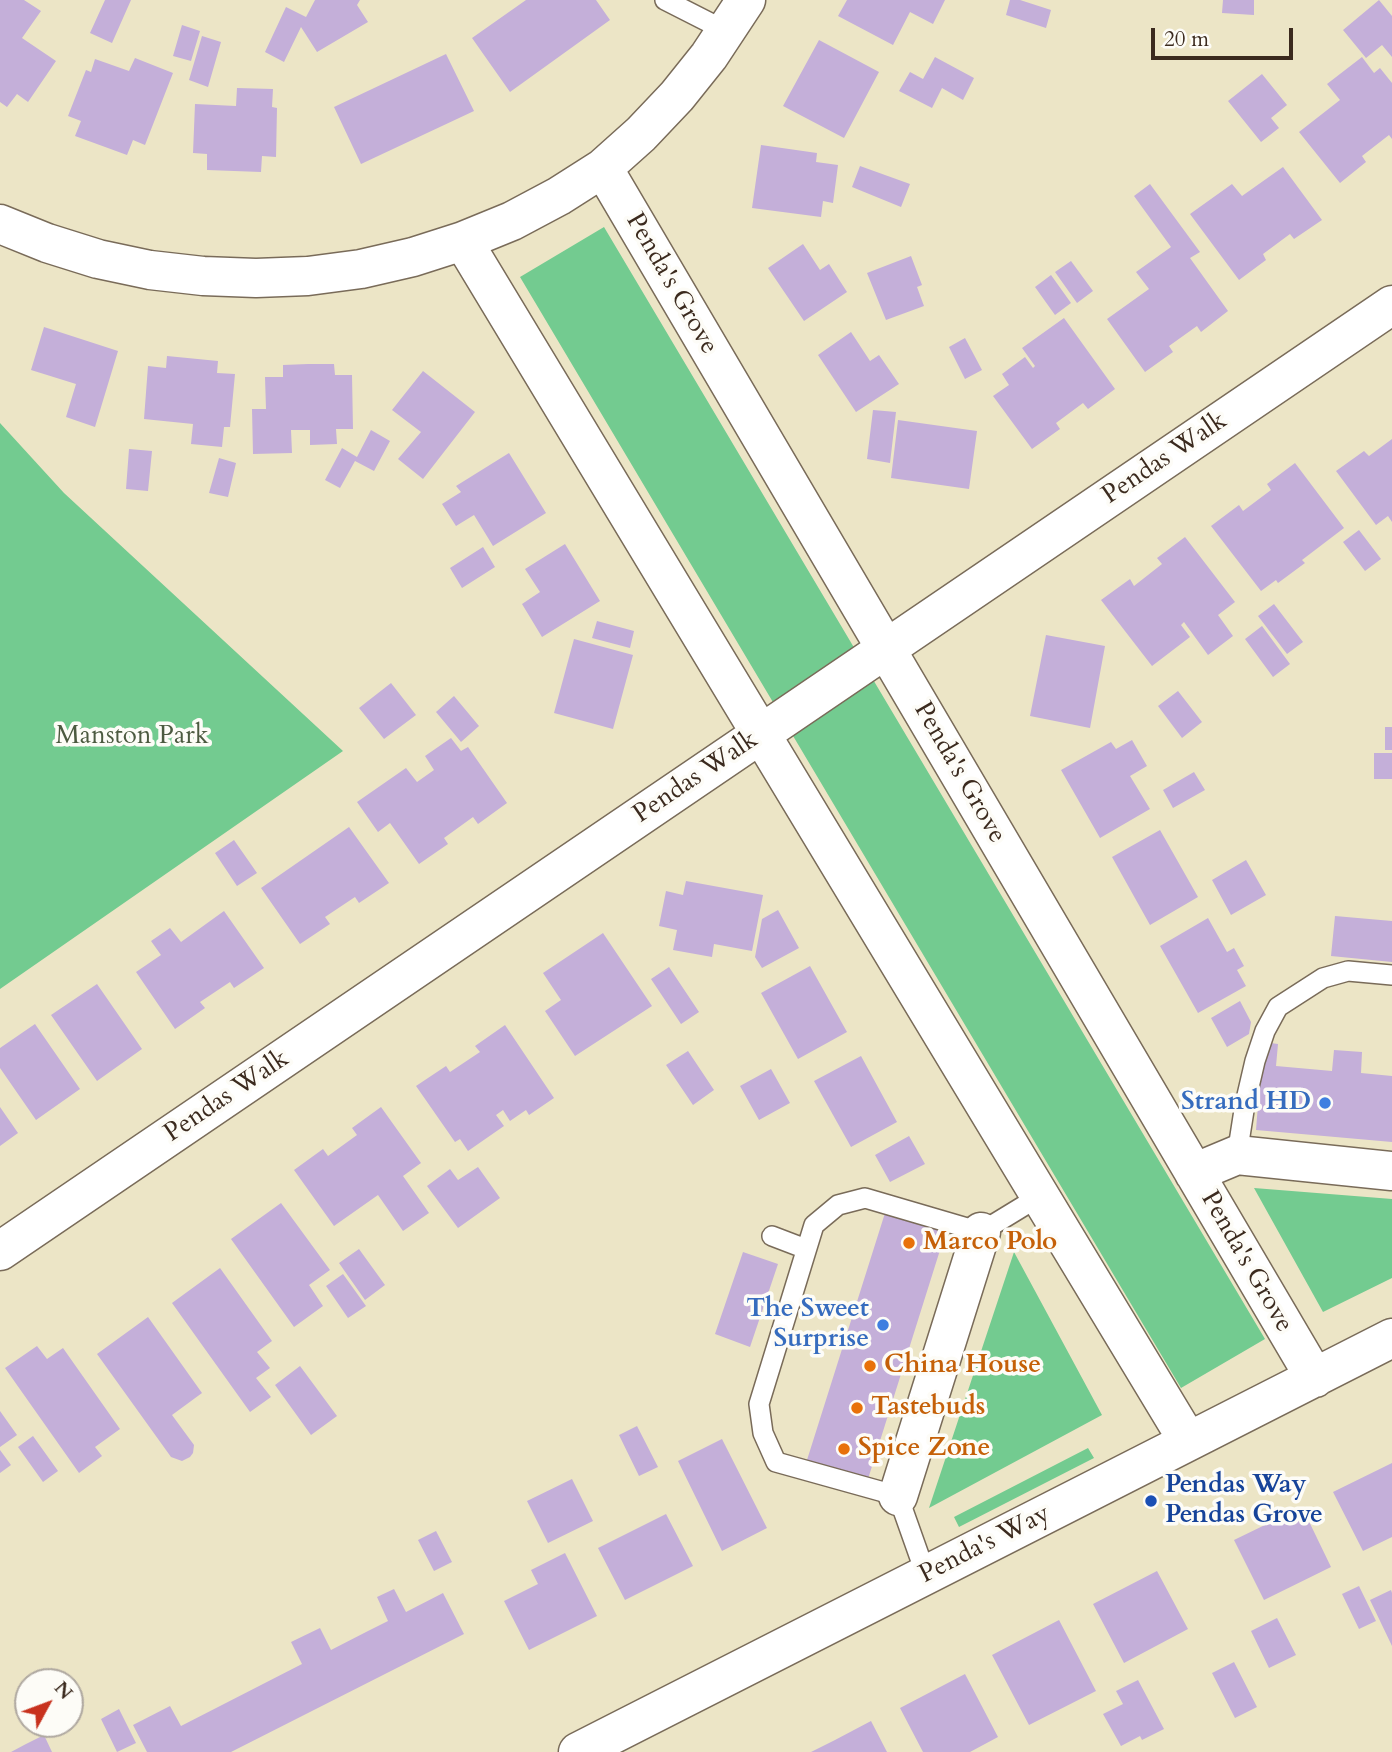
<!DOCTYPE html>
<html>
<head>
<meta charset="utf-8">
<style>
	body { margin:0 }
	#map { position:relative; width:1392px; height:1752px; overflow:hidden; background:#ece5c6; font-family:Cardo,serif }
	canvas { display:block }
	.north { position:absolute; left:14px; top:1668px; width:70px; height:70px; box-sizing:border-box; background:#fdfcf7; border:2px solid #afa8a0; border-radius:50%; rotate:49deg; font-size:19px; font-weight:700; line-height:28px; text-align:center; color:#3b2a1e }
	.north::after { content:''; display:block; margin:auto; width:24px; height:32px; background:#c8321e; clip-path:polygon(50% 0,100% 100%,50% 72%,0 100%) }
	.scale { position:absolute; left:1151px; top:28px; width:142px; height:32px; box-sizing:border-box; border:4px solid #3b2a1e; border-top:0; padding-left:9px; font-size:21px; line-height:24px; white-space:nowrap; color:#3b2a1e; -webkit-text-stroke:5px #fdfcf7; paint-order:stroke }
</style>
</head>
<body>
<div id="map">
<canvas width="1392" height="1752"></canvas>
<div class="north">N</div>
<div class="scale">20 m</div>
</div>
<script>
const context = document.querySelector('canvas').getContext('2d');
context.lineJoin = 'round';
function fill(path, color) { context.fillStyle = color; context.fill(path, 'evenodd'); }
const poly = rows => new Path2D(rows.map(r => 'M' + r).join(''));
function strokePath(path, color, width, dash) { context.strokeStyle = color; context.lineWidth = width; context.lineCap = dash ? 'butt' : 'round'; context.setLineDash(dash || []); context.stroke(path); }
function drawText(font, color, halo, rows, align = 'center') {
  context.font = font + ' Cardo,serif'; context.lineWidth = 7; context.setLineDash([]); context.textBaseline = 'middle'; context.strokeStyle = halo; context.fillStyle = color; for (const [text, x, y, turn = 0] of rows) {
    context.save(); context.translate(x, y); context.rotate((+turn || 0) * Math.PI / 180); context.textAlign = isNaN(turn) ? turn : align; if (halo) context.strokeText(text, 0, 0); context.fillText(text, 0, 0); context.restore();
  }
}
fill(poly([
	[604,227,1265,1339,1181,1388,520,277],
	[0,423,64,493,343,751,0,989],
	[1254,1188,1392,1199,1392,1278,1323,1312],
	[1014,1252,1102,1415,929,1508],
	[1088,1448,1094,1458,959,1527,954,1517]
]), '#73cb90');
fill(poly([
	[0,0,24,0,41,11,22,38,56,61,28,102,17,94,7,107,0,102],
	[105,0,131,0,112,43,90,33],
	[315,0,360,0,357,5,368,22,317,52,301,27,284,62,265,52,286,7,306,17],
	[526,0,596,0,610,20,510,92,472,38],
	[847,0,945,0,933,24,910,12,893,45,838,16],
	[1010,0,1020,0,1051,10,1046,28,1006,15],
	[1223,0,1254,0,1254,15,1222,13],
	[1379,0,1392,16,1392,57,1382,45,1366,58,1343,30],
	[182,25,200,31,191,61,173,56],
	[202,36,221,42,208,87,189,80],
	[819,40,879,72,844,138,783,106],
	[446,54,474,111,361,164,334,107],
	[935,57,974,78,963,100,942,88,932,108,899,91,910,72,923,79],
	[1362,57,1374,73,1380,68,1392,83,1392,139,1389,135,1362,156,1366,162,1340,183,1299,132,1340,100,1327,84],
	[135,58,173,73,145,145,133,140,127,155,75,136,81,121,68,116,86,70,91,72,95,59,129,71],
	[1262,74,1287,105,1271,118,1279,128,1261,142,1228,101],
	[237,88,273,89,272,107,277,108,276,157,262,156,261,172,207,170,207,154,193,153,195,104,236,106],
	[761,145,817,153,816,162,838,165,833,203,823,201,821,217,752,208],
	[860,166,910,184,901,207,852,187],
	[1283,167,1322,220,1294,239,1290,234,1263,254,1266,260,1239,280,1190,214,1232,184,1242,196],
	[1150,184,1200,252,1190,258,1228,311,1201,332,1197,326,1169,346,1173,352,1145,372,1107,319,1149,289,1136,272,1171,247,1134,196],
	[803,244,820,270,829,264,847,292,804,321,768,268],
	[911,256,922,285,917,287,924,306,886,320,867,273],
	[1071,261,1093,291,1077,303,1055,272],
	[1051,275,1071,303,1055,315,1035,287],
	[1064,318,1115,389,1088,409,1083,403,1056,423,1060,429,1032,449,993,396,1009,385,1002,374,1025,357,1033,368,1035,366,1022,348],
	[44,327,118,351,95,427,66,417,76,384,31,370],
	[851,332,870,361,879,355,899,384,856,412,818,355],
	[965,338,982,370,965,379,949,347],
	[167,356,218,361,217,373,235,374,230,427,224,427,222,447,191,444,193,424,144,419,148,366,166,368],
	[308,364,334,364,335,375,352,375,353,429,336,429,337,444,310,445,310,430,291,430,292,453,253,454,252,409,266,409,265,377,283,377,283,365],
	[423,371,475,412,423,479,398,459,421,432,392,410],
	[873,410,896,412,890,463,867,459],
	[898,420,977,431,969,489,891,478],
	[371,430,390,441,374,471,355,461,340,488,325,480,342,448,357,457],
	[1392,439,1392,522,1388,516,1376,525,1336,471,1364,451,1369,456],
	[129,449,152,451,148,491,126,489],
	[509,453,546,513,493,546,474,515,456,526,442,504,461,492,456,486],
	[219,458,236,463,228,497,209,493],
	[1295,463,1344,528,1302,560,1305,563,1278,583,1276,580,1261,591,1211,526,1239,505,1243,511,1271,490,1267,484],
	[1359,530,1381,559,1365,571,1343,542],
	[1185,537,1235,602,1218,615,1233,636,1208,655,1184,622,1181,625,1190,637,1152,666,1101,600,1130,579,1134,586,1162,564,1157,558],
	[565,544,600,601,542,637,522,604,540,592,525,569],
	[483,547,495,567,462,588,450,568],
	[1274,604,1303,642,1287,654,1258,616],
	[597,621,634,631,630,648,592,638],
	[1262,626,1290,664,1273,677,1245,639],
	[1046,635,1105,646,1090,728,1030,716],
	[574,639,633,655,613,729,554,713],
	[391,683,416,715,384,739,359,708],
	[1178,691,1202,722,1182,738,1158,706],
	[454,696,479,726,461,742,436,712],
	[1385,727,1392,727,1392,750,1385,750],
	[451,738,461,751,468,747,507,803,478,824,473,817,444,838,448,844,419,864,390,823,378,832,357,802,406,768,417,782,434,770,425,756],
	[1132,740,1147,766,1130,776,1150,809,1100,838,1061,770,1111,742,1116,749],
	[1374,753,1392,753,1392,779,1374,779],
	[1194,772,1205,790,1173,808,1163,790],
	[349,827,389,883,359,903,355,897,325,917,330,924,300,944,261,888],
	[1160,830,1198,897,1150,925,1112,857],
	[234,840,257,873,237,886,215,853],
	[1246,860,1266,895,1231,915,1212,880],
	[686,881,763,895,752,951,714,944,712,957,673,950,677,930,659,926,666,891,683,895],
	[778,910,799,948,762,968,755,957,762,919],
	[224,911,264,968,234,988,230,982,200,1002,205,1008,175,1029,136,972,161,955,151,941,170,928,181,942],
	[1335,916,1392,921,1392,962,1331,956],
	[1208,918,1227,952,1234,948,1244,966,1237,970,1246,986,1198,1013,1160,946],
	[603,933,652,1006,575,1056,545,1011,561,1000,543,973],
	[810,966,847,1032,798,1059,761,993],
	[669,967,699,1012,681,1024,651,979],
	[97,984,142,1049,97,1081,51,1015],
	[1240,1001,1251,1022,1249,1034,1227,1047,1211,1018],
	[35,1024,80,1089,36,1120,0,1068,0,1048],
	[505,1025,554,1098,529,1115,526,1110,510,1121,503,1110,496,1115,504,1126,468,1151,460,1139,455,1142,416,1086,446,1066,450,1072,480,1052,475,1046],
	[1263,1042,1278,1044,1276,1066,1332,1071,1334,1050,1362,1052,1361,1073,1392,1076,1392,1142,1256,1130],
	[688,1051,714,1090,693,1105,666,1065],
	[861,1056,897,1122,851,1147,814,1081],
	[771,1069,790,1103,759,1120,740,1086],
	[0,1107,18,1133,0,1146],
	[381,1107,421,1163,403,1176,429,1213,403,1231,378,1195,334,1226,294,1170,323,1149,328,1156,357,1135,352,1128],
	[909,1136,925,1164,890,1182,875,1155],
	[478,1167,500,1198,458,1228,427,1186,450,1169,458,1180],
	[281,1203,330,1270,309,1285,323,1306,294,1327,231,1239],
	[885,1213,946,1231,868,1479,807,1460],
	[359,1249,385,1285,365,1300,339,1263],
	[743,1252,778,1264,750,1347,715,1334],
	[220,1268,272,1341,257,1352,270,1368,256,1378,271,1397,250,1412,172,1303],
	[343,1274,366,1306,348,1318,326,1286],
	[148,1317,202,1393,172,1415,194,1445,193,1453,190,1457,182,1461,171,1457,97,1354],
	[37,1346,47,1359,63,1348,120,1429,95,1447,102,1456,79,1473,5,1368],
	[300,1366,337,1416,311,1435,275,1385],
	[0,1411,17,1435,0,1447],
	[637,1426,658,1467,639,1476,619,1435],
	[33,1436,58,1471,43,1482,18,1447],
	[722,1439,767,1528,722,1551,678,1461],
	[0,1450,11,1465,0,1473],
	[1392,1463,1392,1537,1363,1551,1333,1492],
	[572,1479,593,1521,548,1543,527,1501],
	[1302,1507,1331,1567,1264,1600,1234,1540],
	[666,1514,693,1566,625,1600,598,1548],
	[436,1531,452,1562,434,1571,418,1540],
	[565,1553,597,1616,529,1650,504,1601,538,1584,531,1570],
	[1157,1571,1188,1629,1124,1663,1093,1604],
	[1359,1586,1376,1621,1359,1629,1342,1594],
	[394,1589,406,1612,443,1593,464,1634,231,1752,147,1752,133,1725,170,1706,181,1726,302,1664,291,1642,320,1628,331,1650,368,1631,388,1621,377,1597],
	[1391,1590,1392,1593,1392,1646,1370,1600],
	[1277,1618,1296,1655,1269,1668,1251,1631],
	[1059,1620,1096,1691,1029,1725,992,1655],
	[1234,1662,1257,1707,1235,1718,1212,1673],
	[965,1674,998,1737,970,1752,923,1752,900,1708],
	[1138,1680,1164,1729,1142,1740,1140,1736,1121,1746,1103,1714,1123,1704,1116,1691],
	[119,1709,136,1743,117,1752,101,1719],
	[871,1721,887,1752,811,1752,835,1740],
	[44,1735,52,1752,11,1752,26,1744]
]), '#c4afd9');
const service = poly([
	[665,0,726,31],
	[1237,1155,1245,1104,1255,1061,1265,1031,1278,1007,1323,978,1348,971,1392,975],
	[772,1236,806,1249],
	[926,1575,898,1496,776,1462,763,1433,759,1404,814,1225,838,1205,865,1198,981,1232,1040,1196]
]);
const minor = poly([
	[603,168,1315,1378],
	[0,224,47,243,98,259,150,270,203,276,256,278,308,276,361,269,413,257,463,241,512,221,559,196,603,168,641,134,677,96,709,56,746,0],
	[463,241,1188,1441],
	[1194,1173,1237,1155,1392,1171],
	[0,1251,1392,305],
	[898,1496,981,1232],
	[578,1752,1392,1338]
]);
strokePath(service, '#796b59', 22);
strokePath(minor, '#796b59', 41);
strokePath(service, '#fff', 19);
strokePath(minor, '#fff', 38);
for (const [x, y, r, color] of [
	[1325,1103,7,"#3f7fe0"],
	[909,1243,7,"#e8710a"],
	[883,1325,7,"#3f7fe0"],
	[870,1366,7,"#e8710a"],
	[857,1408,7,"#e8710a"],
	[844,1449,7,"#e8710a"],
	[1151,1501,7,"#1a4fb4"]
]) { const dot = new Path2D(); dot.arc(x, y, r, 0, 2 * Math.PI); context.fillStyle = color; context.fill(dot); strokePath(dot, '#fdfcf7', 2.5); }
drawText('26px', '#3b2a1e', '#fdfcf7', [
	["Penda's Grove",671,284,60],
	["Pendas Walk",1165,459,-34],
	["Penda's Grove",959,773,60],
	["Pendas Walk",696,778,-34],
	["Pendas Walk",227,1097,-34],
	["Penda's Grove",1246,1262,60],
	["Penda's Way",985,1545,-27]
]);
drawText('26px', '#4c5a40', '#fdfcf7', [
	["Manston Park",132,737]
]);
drawText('bold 26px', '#366cbe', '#fdfcf7', [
	["Strand HD",1311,1103],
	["The Sweet",869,1310],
	["Surprise",869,1340]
], 'right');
drawText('bold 26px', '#c56008', '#fdfcf7', [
	["Marco Polo",923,1243],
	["China House",884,1366],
	["Tastebuds",871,1408],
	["Spice Zone",858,1449]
], 'left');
drawText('bold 26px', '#164399', '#fdfcf7', [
	["Pendas Way",1165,1486],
	["Pendas Grove",1165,1516]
], 'left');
</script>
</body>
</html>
